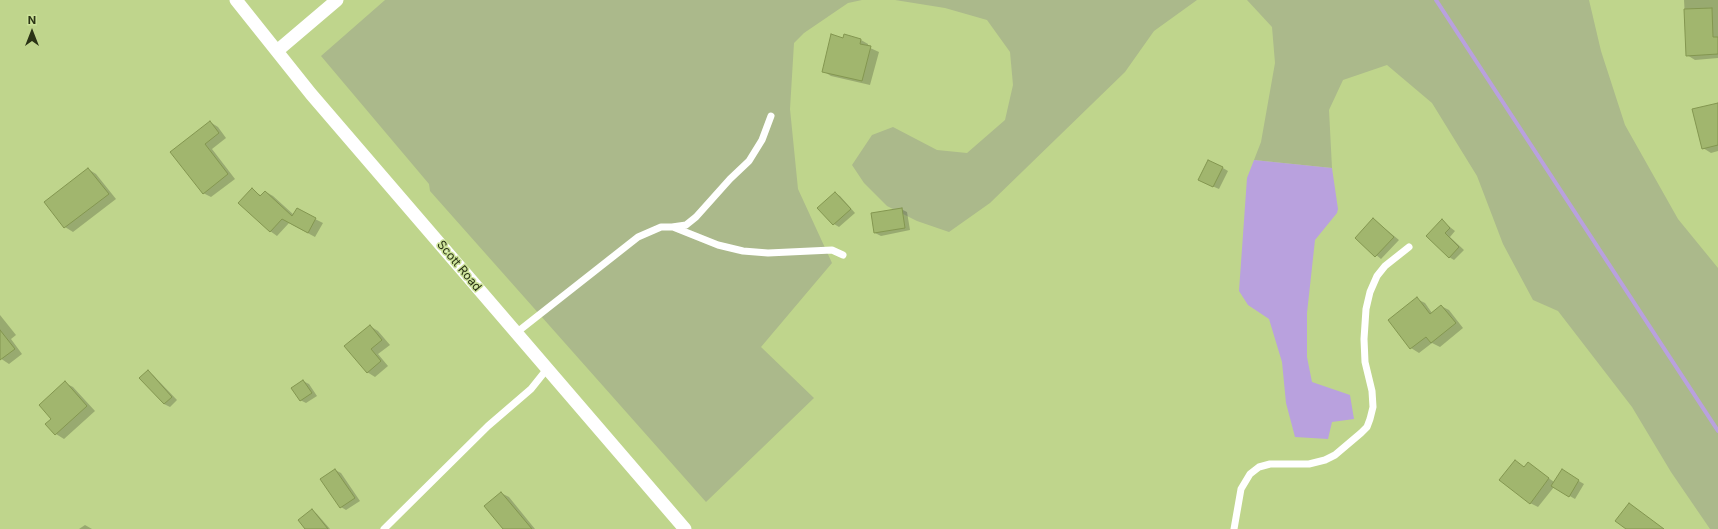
<!DOCTYPE html>
<html>
<head>
<meta charset="utf-8">
<style>
	body { margin:0 }
	#map { position:relative; width:1718px; height:529px; overflow:hidden; background:#bfd58c; font-family:Inter,sans-serif }
	canvas { display:block }
	.north { position:absolute; left:12px; top:12px; width:40px; height:40px; -webkit-text-stroke:3px #cce299; paint-order:stroke; rotate:0deg; font-size:11px; font-weight:700; line-height:16px; text-align:center; color:#2a3315 }
	.north::after { content:''; display:block; margin:auto; width:14px; height:18px; background:#2a3315; clip-path:polygon(50% 0,100% 100%,50% 72%,0 100%) }
</style>
</head>
<body>
<div id="map">
<canvas width="1718" height="529"></canvas>
<div class="north">N</div>
</div>
<script>
const context = document.querySelector('canvas').getContext('2d');
context.lineJoin = 'round';
function fill(path, color) { context.fillStyle = color; context.fill(path, 'evenodd'); }
const poly = rows => new Path2D(rows.map(r => 'M' + r).join(''));
function strokePath(path, color, width, dash) { context.strokeStyle = color; context.lineWidth = width; context.lineCap = dash ? 'butt' : 'round'; context.setLineDash(dash || []); context.stroke(path); }
function drawText(font, color, halo, rows, align = 'center') {
  context.font = font + ' Inter,sans-serif'; context.lineWidth = 3; context.setLineDash([]); context.textBaseline = 'middle'; context.strokeStyle = halo; context.fillStyle = color; for (const [text, x, y, turn = 0] of rows) {
    context.save(); context.translate(x, y); context.rotate((+turn || 0) * Math.PI / 180); context.textAlign = isNaN(turn) ? turn : align; if (halo) context.strokeText(text, 0, 0); context.fillText(text, 0, 0); context.restore();
  }
}
fill(poly([
	[385,0,862,0,848,3,804,33,794,43,790,109,798,189,832,263,761,347,814,398,706,502,430,191,429,184,321,56],
	[895,0,1197,0,1154,31,1125,72,990,203,949,232,917,221,887,206,864,183,852,165,872,135,893,127,937,150,967,153,1005,120,1013,85,1010,52,987,20,945,8],
	[1247,0,1589,0,1601,51,1625,125,1678,219,1718,268,1718,529,1710,529,1671,472,1632,407,1558,311,1533,300,1503,244,1477,176,1432,103,1387,65,1343,80,1329,110,1332,168,1254,160,1261,142,1275,63,1272,27]
]), '#abb98b');
fill(poly([
	[1254,160,1332,168,1338,209,1337,213,1315,240,1307,313,1307,357,1312,382,1350,395,1354,419,1332,422,1328,439,1295,437,1286,403,1282,362,1269,319,1248,305,1239,291,1247,178]
]), '#b9a1de');
fill(poly([
	[1684,0,1718,0,1718,58,1695,60,1687,55],
	[844,39,861,40,868,44,868,47,879,52,870,85,831,76,823,71],
	[1718,104,1718,151,1711,153,1703,148],
	[210,122,218,127,226,138,212,149,235,179,211,197,203,193,172,152],
	[1223,168,1228,171,1219,189,1205,183],
	[88,169,96,174,116,199,73,232,65,227,46,202],
	[252,190,262,196,266,192,273,196,294,215,315,219,323,223,315,237,289,223,277,236,270,231],
	[835,193,840,196,855,213,839,227,834,224],
	[901,209,907,212,910,230,881,236,875,233],
	[1373,219,1399,240,1381,259,1356,238],
	[1442,221,1455,231,1450,237,1464,250,1454,260,1449,257],
	[1417,299,1425,303,1432,313,1441,306,1449,310,1463,328,1440,347,1432,343,1419,353,1411,348],
	[0,315,16,335,11,339,22,354,9,364,0,358],
	[370,326,378,331,390,345,378,354,388,366,375,377,367,372],
	[148,372,153,375,177,400,170,407,164,404],
	[303,381,309,384,317,396,306,403,300,400],
	[65,383,73,387,95,411,64,439,56,434,47,424,52,419],
	[1528,463,1554,482,1562,471,1584,484,1575,499,1554,487,1538,507,1530,503,1523,466,1525,468],
	[335,470,341,473,360,501,346,510,341,507],
	[501,493,509,497,535,529,504,529],
	[312,510,317,514,330,529,306,529],
	[85,525,92,529,79,529]
]), '#0003');
strokePath(poly([
	[1436,0,1718,431]
]), '#b9a1de', 4);
const building = poly([
	[1712,8,1713,37,1718,37,1718,54,1686,56,1684,9,1712,8],
	[831,34,843,38,844,34,861,39,860,44,871,46,862,81,822,72,831,34],
	[1718,103,1718,145,1702,149,1692,109,1718,103],
	[210,121,219,133,205,144,228,174,203,194,170,152,210,121],
	[1208,160,1223,167,1213,187,1198,180,1208,160],
	[88,168,109,194,64,228,44,202,88,168],
	[252,188,260,196,265,191,292,216,297,208,316,218,308,233,282,219,270,232,238,203,252,188],
	[835,192,851,209,833,225,817,208,835,192],
	[902,208,905,228,874,233,871,213,902,208],
	[1373,218,1394,237,1375,257,1355,238,1373,218],
	[1442,219,1450,228,1445,233,1459,247,1449,258,1426,236,1442,219],
	[1417,297,1430,314,1441,305,1456,323,1431,343,1426,337,1410,349,1388,320,1417,297],
	[370,325,382,340,371,349,381,361,367,373,344,346,370,325],
	[0,330,15,349,0,360,0,330],
	[148,370,172,397,164,404,139,378,148,370],
	[303,380,312,393,300,401,291,388,303,380],
	[65,381,87,406,55,435,45,424,51,419,39,405,65,381],
	[1515,460,1524,467,1528,462,1549,478,1530,504,1499,480,1515,460],
	[335,469,355,498,340,508,320,479,335,469],
	[1562,469,1579,480,1569,497,1551,486,1562,469],
	[501,492,532,529,503,529,484,506,501,492],
	[1629,503,1664,529,1626,529,1615,521,1629,503],
	[312,509,328,529,305,529,298,520,312,509]
]);
fill(building, '#a1b66e');
strokePath(building, '#839650', 1);
strokePath(poly([
	[673,227,718,245,743,251,768,253,832,250,843,255],
	[516,333,638,237,661,227,672,227,686,225,696,217,730,179,749,161,762,140,771,116],
	[384,529,488,426,531,389,547,369],
	[1234,529,1241,489,1250,474,1259,467,1270,464,1309,464,1325,460,1335,455,1361,433,1367,427,1370,419,1373,407,1372,391,1365,362,1364,339,1366,309,1370,292,1377,276,1385,266,1409,247]
]), '#fff', 7);
strokePath(poly([
	[236,0,311,94,685,529],
	[277,51,337,0]
]), '#fff', 13);
drawText('12px', '#2a3315', '#cce299', [
	["Scott Road",459,266,50]
]);
</script>
</body>
</html>
